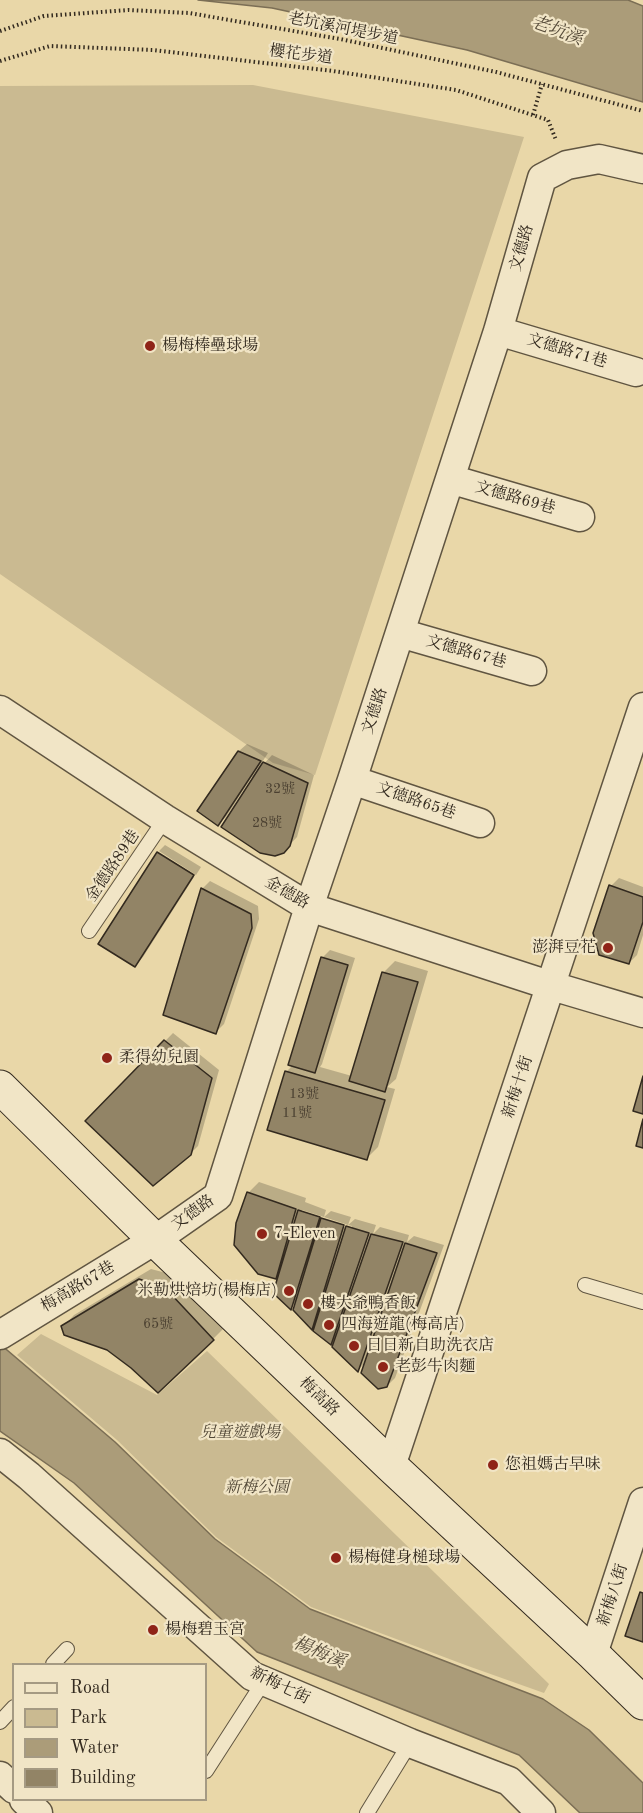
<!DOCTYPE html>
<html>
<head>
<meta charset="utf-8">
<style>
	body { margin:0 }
	#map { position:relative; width:643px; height:1813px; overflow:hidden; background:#e9d7a8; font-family:"Old Standard TT",serif }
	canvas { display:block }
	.legend { position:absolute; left:12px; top:1663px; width:195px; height:138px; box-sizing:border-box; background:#f1e5c6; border:2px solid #a59a83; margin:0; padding:8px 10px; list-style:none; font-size:18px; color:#332a1f }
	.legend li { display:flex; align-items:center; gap:12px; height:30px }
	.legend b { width:30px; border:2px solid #a59a83 }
</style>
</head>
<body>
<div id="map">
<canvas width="643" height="1813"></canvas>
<ul class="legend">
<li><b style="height:8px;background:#f1e5c6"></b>Road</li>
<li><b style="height:16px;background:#caba91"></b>Park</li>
<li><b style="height:16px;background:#ab9c79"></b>Water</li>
<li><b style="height:16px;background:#928466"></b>Building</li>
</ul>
</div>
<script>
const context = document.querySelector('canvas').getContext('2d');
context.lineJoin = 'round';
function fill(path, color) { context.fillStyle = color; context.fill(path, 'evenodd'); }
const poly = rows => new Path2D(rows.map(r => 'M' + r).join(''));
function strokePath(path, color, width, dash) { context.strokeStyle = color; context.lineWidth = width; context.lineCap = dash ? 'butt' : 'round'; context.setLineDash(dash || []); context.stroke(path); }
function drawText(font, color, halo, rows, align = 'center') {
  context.font = font + ' "Old Standard TT","Noto Serif TC",serif'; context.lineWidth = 4.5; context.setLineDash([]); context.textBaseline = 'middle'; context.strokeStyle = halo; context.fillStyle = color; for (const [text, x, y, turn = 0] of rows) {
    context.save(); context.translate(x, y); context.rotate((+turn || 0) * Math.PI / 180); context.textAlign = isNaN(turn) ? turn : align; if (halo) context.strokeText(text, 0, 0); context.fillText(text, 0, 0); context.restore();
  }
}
fill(poly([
	[253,85,524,137,315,775,273,763,0,574,0,86],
	[41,1334,157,1395,207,1351,549,1684,544,1693,468,1666,311,1607,216,1537,117,1440,17,1355]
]), '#caba91');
const water = poly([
	[198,0,628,0,643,6,643,102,467,50,272,8,198,0],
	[0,1344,115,1442,215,1539,310,1609,543,1699,589,1730,643,1783,643,1813,580,1813,519,1755,257,1652,74,1483,0,1431,0,1344]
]);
fill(water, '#ab9c79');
strokePath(water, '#7b6e55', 1.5);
fill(poly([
	[247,744,268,753,259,767,260,768,272,755,314,775,297,837,283,852,255,778,252,777,226,817,218,824,199,811,239,751],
	[165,845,201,867,196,875,159,851],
	[157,854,194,877,143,957,135,965],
	[619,878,643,887,643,935,637,955,629,963,611,886],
	[210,881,258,906,259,919,224,1024,216,1032,202,889],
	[330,950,355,958,322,1064,320,1067,352,1076,384,972,395,961,428,971,396,1079,387,1087,395,1089,378,1147,366,1159,269,1129,287,1071,293,1065,322,958],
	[173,1033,219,1070,198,1146,190,1154,87,1121],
	[259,1182,306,1198,305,1202,326,1210,324,1217,302,1210,302,1213,326,1221,351,1229,352,1226,348,1225,355,1219,376,1225,373,1234,380,1227,409,1235,407,1242,414,1236,444,1245,395,1378,387,1386,366,1362,358,1370,337,1337,331,1343,318,1322,312,1328,297,1301,291,1307,281,1272,275,1277,248,1193],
	[331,1211,351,1217,348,1225,324,1217],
	[151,1269,170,1274,224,1328,213,1339,132,1367,108,1349,63,1327,74,1315]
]), '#0003');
const building = poly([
	[238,751,261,761,218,826,197,811,238,751],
	[263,762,308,783,290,846,284,853,275,856,260,853,221,827,263,762],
	[157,852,194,875,135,967,98,944,157,852],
	[609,885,643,897,643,922,629,964,599,955,593,933,609,885],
	[201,888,251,914,252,928,216,1034,163,1015,201,888],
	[321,957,348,965,315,1073,288,1065,321,957],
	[382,972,418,982,385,1092,349,1081,382,972],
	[164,1040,212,1078,191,1155,153,1186,85,1121,164,1040],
	[285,1071,385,1100,367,1160,267,1130,285,1071],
	[643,1076,643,1114,633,1111,643,1076],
	[643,1119,643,1148,636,1146,643,1119],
	[247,1192,296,1209,276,1279,258,1274,234,1245,236,1223,247,1192],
	[298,1210,320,1217,291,1310,273,1293,298,1210],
	[321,1218,344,1225,312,1330,293,1310,321,1218],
	[346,1226,369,1233,331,1345,313,1331,346,1226],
	[371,1234,403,1242,358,1372,332,1347,371,1234],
	[405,1243,437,1253,387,1387,378,1389,361,1373,405,1243],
	[139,1279,158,1285,169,1292,214,1340,158,1393,131,1368,107,1350,64,1335,61,1326,139,1279],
	[640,1592,643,1593,643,1642,625,1636,640,1592]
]);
fill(building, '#928466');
strokePath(building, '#332a1f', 1.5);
const lane = poly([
	[89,931,165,819],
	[585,1285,643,1302],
	[53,1664,67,1649],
	[0,1722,14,1707],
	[206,1771,264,1681],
	[367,1813,410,1743]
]);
const street = poly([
	[498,331,636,372],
	[450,479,580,517],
	[400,633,532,671],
	[0,710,165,819,309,907,552,986,643,1013],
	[352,780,480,823],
	[0,1335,155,1240,218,1196,309,907,352,780,498,331,542,178,567,165,599,159,643,169],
	[0,1453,29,1476,252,1676,410,1743,509,1781,541,1813],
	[391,1466,643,707],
	[593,1654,643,1502],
	[0,1776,14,1789],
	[24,1800,38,1813]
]);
const secondary = poly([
	[0,1087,155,1240,391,1466,593,1654,643,1703]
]);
strokePath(lane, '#605541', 16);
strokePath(street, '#605541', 31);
strokePath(secondary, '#332a1f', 35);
strokePath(poly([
	[0,31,44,16,129,10,189,13,340,39,496,72,643,111],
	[0,61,50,46,153,50,333,71,456,90,548,120,556,140],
	[533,115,542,84]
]), '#332a1f', 4, [1.5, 3]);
strokePath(lane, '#f1e5c6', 14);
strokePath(street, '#f1e5c6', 28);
strokePath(secondary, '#f1e5c6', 33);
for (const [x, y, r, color] of [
	[150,346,6,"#8f2418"],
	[608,948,6,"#8f2418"],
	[107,1058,6,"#8f2418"],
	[262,1234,6,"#8f2418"],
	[289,1291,6,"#8f2418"],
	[308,1304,6,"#8f2418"],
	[329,1325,6,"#8f2418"],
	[354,1346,6,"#8f2418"],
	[383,1367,6,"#8f2418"],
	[493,1465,6,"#8f2418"],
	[336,1558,6,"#8f2418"],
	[153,1630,6,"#8f2418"]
]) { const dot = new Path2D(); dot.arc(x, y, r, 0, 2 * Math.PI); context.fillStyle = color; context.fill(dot); strokePath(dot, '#f1e5c6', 2); }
drawText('14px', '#4b4031', null, [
	["32號",280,789],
	["28號",267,823],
	["13號",304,1094],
	["11號",297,1113],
	["65號",158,1324]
]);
drawText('16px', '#332a1f', '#f1e5c6', [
	["老坑溪河堤步道",343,29,11],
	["櫻花步道",301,55,7],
	["文德路",522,248,-74],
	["文德路71巷",567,351,17],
	["文德路69巷",515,498,16],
	["文德路67巷",466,652,16],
	["文德路",375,711,-72],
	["文德路65巷",416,801,19],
	["金德路89巷",113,866,-56],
	["金德路",287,893,30],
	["新梅十街",518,1087,-72],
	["文德路",193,1213,-36],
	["梅高路67巷",78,1287,-31],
	["梅高路",319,1397,44],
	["新梅八街",613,1595,-72],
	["新梅七街",280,1686,26]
]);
drawText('16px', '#332a1f', '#f1e5c6', [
	["楊梅棒壘球場",162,346],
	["澎湃豆花",596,948,"right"],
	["柔得幼兒園",119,1058],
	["7-Eleven",274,1234],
	["米勒烘焙坊(楊梅店)",277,1291,"right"],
	["樓大爺鴨香飯",320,1304],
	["四海遊龍(梅高店)",341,1325],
	["日日新自助洗衣店",366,1346],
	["老彭牛肉麵",395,1367],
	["您祖媽古早味",505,1465],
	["楊梅健身槌球場",348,1558],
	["楊梅碧玉宮",165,1630]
], 'left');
drawText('italic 16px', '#514736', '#f1e5c6', [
	["兒童遊戲場",240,1433],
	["新梅公園",257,1488]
]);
drawText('italic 18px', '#574c3a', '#f1e5c6', [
	["老坑溪",557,31,20],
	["楊梅溪",319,1653,23]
]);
</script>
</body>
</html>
